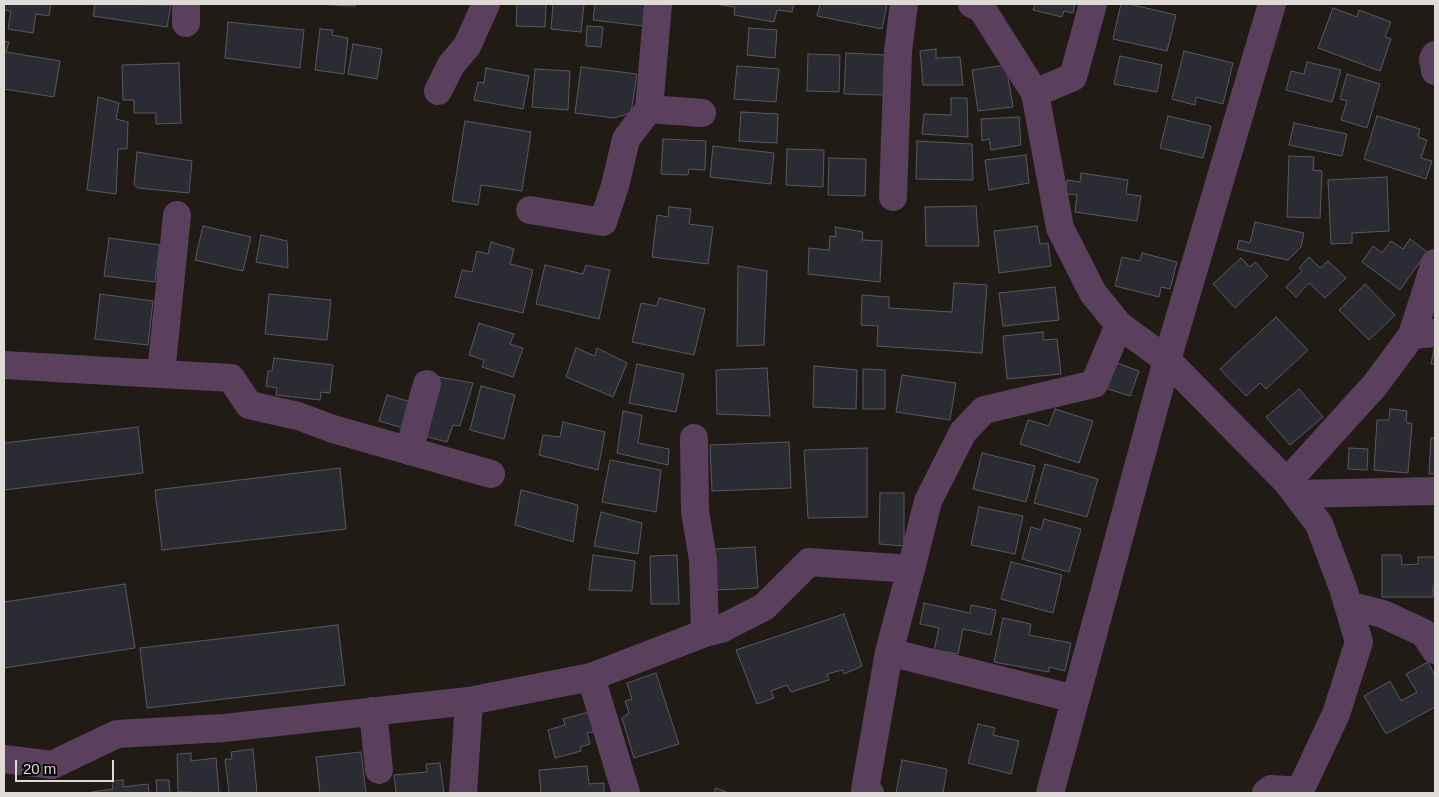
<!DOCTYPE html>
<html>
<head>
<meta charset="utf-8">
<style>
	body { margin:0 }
	#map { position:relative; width:1439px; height:797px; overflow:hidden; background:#201c15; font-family:Arial,sans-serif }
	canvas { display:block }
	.frame { position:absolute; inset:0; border:5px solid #dfdbd6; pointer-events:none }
	.scale { position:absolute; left:15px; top:760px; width:99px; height:22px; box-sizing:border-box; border:2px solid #dfdbd6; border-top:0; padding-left:6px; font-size:15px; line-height:18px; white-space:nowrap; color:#dfdbd6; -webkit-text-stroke:4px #080705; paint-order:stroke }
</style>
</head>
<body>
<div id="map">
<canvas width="1439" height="797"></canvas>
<div class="frame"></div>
<div class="scale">20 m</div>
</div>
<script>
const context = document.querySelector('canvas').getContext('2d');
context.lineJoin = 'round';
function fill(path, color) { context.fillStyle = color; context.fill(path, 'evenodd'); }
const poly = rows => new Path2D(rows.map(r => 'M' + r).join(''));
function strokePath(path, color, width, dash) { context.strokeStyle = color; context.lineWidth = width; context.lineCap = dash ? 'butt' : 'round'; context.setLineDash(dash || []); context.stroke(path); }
const building = poly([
	[4,4,51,4,49,16,36,14,33,33,8,29,11,11,4,10,4,4],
	[95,4,171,5,167,27,93,16,95,4],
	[313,4,355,4,355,6,313,4],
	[517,4,546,4,545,27,516,26,517,4],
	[553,4,584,4,581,32,551,29,553,4],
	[595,4,645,4,643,26,593,20,595,4],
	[715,4,794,4,792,12,777,10,774,22,734,15,735,7,715,4],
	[820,4,887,4,882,29,817,16,820,4],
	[1035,4,1075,4,1073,13,1064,11,1062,17,1033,10,1035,4],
	[1121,4,1129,4,1176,15,1167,51,1113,39,1121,4],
	[1333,8,1357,17,1359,10,1391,22,1385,37,1391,39,1380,71,1318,48,1333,8],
	[228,22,304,30,300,68,225,58,228,22],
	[587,26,603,27,601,47,586,46,587,26],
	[749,28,777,30,775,58,747,55,749,28],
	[320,29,333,30,332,35,348,38,344,74,315,70,320,29],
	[4,41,9,42,6,52,60,61,54,97,4,89,4,41],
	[353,44,382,49,377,79,348,74,353,44],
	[936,49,936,58,960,57,963,85,923,85,920,51,936,49],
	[1184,51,1233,63,1223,104,1196,97,1195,105,1172,99,1184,51],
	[846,53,886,55,885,95,844,94,846,53],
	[808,54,840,55,839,92,807,91,808,54],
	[1120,56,1162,65,1157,92,1114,84,1120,56],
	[1307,62,1341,70,1332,102,1286,90,1291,71,1304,74,1307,62],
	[179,63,181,123,156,124,156,113,134,113,134,100,123,100,122,65,179,63],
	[1006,65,1013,107,978,111,972,70,1006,65],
	[737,66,779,69,776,102,734,99,737,66],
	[581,67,637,74,631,113,614,118,575,113,581,67],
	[486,68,529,76,523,109,474,100,478,82,484,83,486,68],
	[535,69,570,71,568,110,532,107,535,69],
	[1347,74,1380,84,1367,128,1341,120,1347,101,1340,99,1347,74],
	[98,97,119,103,116,119,128,122,127,149,118,149,116,194,87,190,98,97],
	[951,98,967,98,968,137,922,134,924,114,951,115,951,98],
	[741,112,778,114,777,143,739,141,741,112],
	[1168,116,1211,126,1203,158,1160,148,1168,116],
	[1377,116,1420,129,1418,137,1427,140,1421,158,1432,161,1426,179,1364,159,1377,116],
	[1019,117,1021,145,991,150,989,139,982,141,981,119,1019,117],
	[465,121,531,132,522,191,481,185,478,205,452,201,465,121],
	[1294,123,1347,134,1342,156,1289,145,1294,123],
	[663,139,706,141,705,170,689,169,688,175,661,174,663,139],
	[917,141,972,144,973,180,916,179,917,141],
	[713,146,774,153,771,184,710,177,713,146],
	[787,149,824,150,823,187,786,185,787,149],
	[137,152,192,161,189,193,138,188,134,185,137,152],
	[1026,155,1029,183,989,190,985,160,1026,155],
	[1289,156,1314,157,1313,170,1322,171,1320,218,1287,217,1289,156],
	[829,158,866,159,865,196,828,195,829,158],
	[1081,173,1128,180,1126,194,1141,196,1137,221,1075,212,1077,195,1065,194,1067,180,1080,182,1081,173],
	[1387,177,1389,231,1352,233,1352,243,1331,244,1328,180,1387,177],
	[976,206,979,246,926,246,925,207,976,206],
	[669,207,691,209,689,224,713,227,708,264,652,257,657,215,668,217,669,207],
	[1255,222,1304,233,1301,247,1288,260,1237,249,1239,240,1250,243,1255,222],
	[203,226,251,237,243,271,195,260,203,226],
	[1037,226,1040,244,1048,243,1051,266,999,273,994,231,1037,226],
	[835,227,863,232,862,240,882,241,880,282,808,274,809,248,829,250,830,236,836,237,835,227],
	[261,235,287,241,288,268,256,262,261,235],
	[109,238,160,245,155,282,104,276,109,238],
	[1410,239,1427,252,1400,290,1362,262,1373,246,1382,253,1391,241,1403,249,1410,239],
	[491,242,514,249,510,264,533,270,523,313,455,297,462,270,472,272,477,251,488,254,491,242],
	[1142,253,1177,262,1170,289,1161,287,1159,297,1115,286,1122,257,1140,261,1142,253],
	[1309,257,1320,268,1328,261,1346,278,1325,298,1309,283,1296,297,1286,287,1302,271,1299,268,1309,257],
	[1241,258,1250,267,1255,262,1268,276,1235,308,1213,284,1241,258],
	[545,265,583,274,586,265,610,270,599,319,536,304,545,265],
	[738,266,767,271,764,345,737,346,738,266],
	[954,283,987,285,982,353,877,346,878,326,861,325,862,295,889,297,889,308,952,312,954,283],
	[1365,284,1395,315,1369,340,1339,310,1365,284],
	[1055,287,1059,320,1003,326,999,293,1055,287],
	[100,294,153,301,148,345,95,339,100,294],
	[269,294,331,300,327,340,265,334,269,294],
	[659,298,705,309,694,355,632,342,641,303,657,306,659,298],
	[1276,317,1308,350,1266,389,1260,383,1246,396,1220,369,1276,317],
	[479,323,514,334,510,344,523,348,513,377,482,367,484,360,469,355,479,323],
	[1043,332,1043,340,1057,339,1061,374,1007,379,1003,336,1043,332],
	[576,348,595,356,597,348,627,363,613,397,566,377,576,348],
	[1434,349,1435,349,1435,364,1431,364,1434,349],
	[274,358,333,365,330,393,321,392,320,400,276,395,277,388,266,386,268,371,272,371,274,358],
	[1114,362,1139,371,1130,396,1105,388,1114,362],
	[637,364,684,374,676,412,629,403,637,364],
	[814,366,857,370,856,409,813,407,814,366],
	[767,368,770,416,717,414,716,370,767,368],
	[863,369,885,370,885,409,863,409,863,369],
	[902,375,956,383,950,420,896,412,902,375],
	[439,377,473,383,460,426,453,425,447,442,424,436,439,377],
	[481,386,515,395,504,439,470,430,481,386],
	[1299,389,1323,417,1290,445,1266,417,1299,389],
	[387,395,411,402,403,428,379,421,387,395],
	[1055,409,1093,421,1079,463,1020,444,1028,420,1049,426,1055,409],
	[1390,409,1407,411,1406,422,1412,424,1408,473,1374,470,1377,420,1389,420,1390,409],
	[623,411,642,415,638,443,669,449,668,465,617,453,623,411],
	[563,422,605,432,598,470,539,455,543,435,560,437,563,422],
	[138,427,143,473,4,490,4,443,138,427],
	[1431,438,1435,438,1435,474,1429,474,1431,438],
	[789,442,791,488,712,491,710,445,789,442],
	[867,448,867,517,808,518,804,450,867,448],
	[1349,448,1368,449,1367,470,1348,469,1349,448],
	[982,453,1035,466,1026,502,973,489,982,453],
	[610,460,661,470,656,512,602,502,610,460],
	[1045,464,1098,479,1087,517,1034,503,1045,464],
	[340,468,346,529,162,550,155,490,340,468],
	[521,490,578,505,573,542,515,525,521,490],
	[880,493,904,493,904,546,879,544,880,493],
	[979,507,1023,516,1015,554,971,545,979,507],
	[601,512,642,523,638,554,594,546,601,512],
	[1044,519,1081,529,1069,572,1022,559,1031,527,1041,530,1044,519],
	[755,547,758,588,716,590,714,549,755,547],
	[593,555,635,561,632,591,589,590,593,555],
	[677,555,679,604,651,604,650,556,677,555],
	[1382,555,1401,555,1402,565,1418,564,1418,557,1435,557,1435,586,1433,586,1433,597,1382,597,1382,555],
	[1011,562,1062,575,1053,613,1001,599,1011,562],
	[125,584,135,648,4,668,4,602,125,584],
	[924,603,970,613,971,605,996,610,991,635,963,629,958,654,934,650,939,628,920,624,924,603],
	[844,614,862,666,844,674,842,670,827,674,829,680,791,692,787,685,771,691,774,698,757,704,736,650,844,614],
	[1003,618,1031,624,1029,635,1071,643,1065,671,1049,667,1049,672,994,662,1003,618],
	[338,625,345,685,147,708,140,648,338,625],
	[1428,662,1435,676,1435,707,1386,734,1364,696,1390,681,1401,701,1417,692,1406,674,1428,662],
	[656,673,679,744,634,758,622,718,629,713,625,701,632,699,627,683,656,673],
	[589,712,595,732,587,733,590,744,580,747,581,751,555,758,548,730,565,725,563,719,589,712],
	[978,724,995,728,993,735,1019,741,1011,774,968,763,978,724],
	[253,749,257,793,229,793,225,759,232,759,231,752,253,749],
	[361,752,366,793,320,793,316,757,361,752],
	[191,753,191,761,216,758,219,793,178,792,177,754,191,753],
	[902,760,947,769,943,793,896,793,902,760],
	[440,763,444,793,396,793,394,775,427,772,426,764,440,763],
	[587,766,589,784,604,783,604,793,541,793,539,770,587,766],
	[123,780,123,787,148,784,149,793,92,793,92,792,113,789,112,781,123,780],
	[156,780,169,780,170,793,157,793,156,780],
	[716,788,729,793,714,793,716,788]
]);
fill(building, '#2a2b33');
strokePath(building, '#585962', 1);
strokePath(poly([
	[186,4,186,23],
	[972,4,982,9,1035,93,1060,228,1093,293,1119,325,1167,360,1287,482,1319,524,1343,588,1359,642,1336,714,1299,793],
	[1435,55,1433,59,1435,71],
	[438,91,451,65,467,46,486,4],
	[1035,93,1073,77,1093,4],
	[649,109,702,113],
	[893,197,898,51,904,4],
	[530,210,603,222,615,186,626,139,649,109,658,4],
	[1412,335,1435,263],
	[4,365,231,378,249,405,298,416,333,429,491,474],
	[161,374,177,215],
	[694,438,695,511,703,560,705,633],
	[409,451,427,384],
	[1287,482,1375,385,1412,335,1435,333],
	[1296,494,1435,491],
	[1348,605,1383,614,1424,633,1435,650],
	[889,652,1075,699],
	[591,677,626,793],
	[373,711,379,770],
	[4,759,52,765,117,734,224,728,469,701,591,677,705,633,721,629,764,607,809,562,911,569,928,501,963,432,984,410,1094,384,1119,325],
	[463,793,469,701],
	[870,793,865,790,889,652,911,569],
	[1050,793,1167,360,1272,4],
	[1266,793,1271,789,1300,791]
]), '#5a405d', 28);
</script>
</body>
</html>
